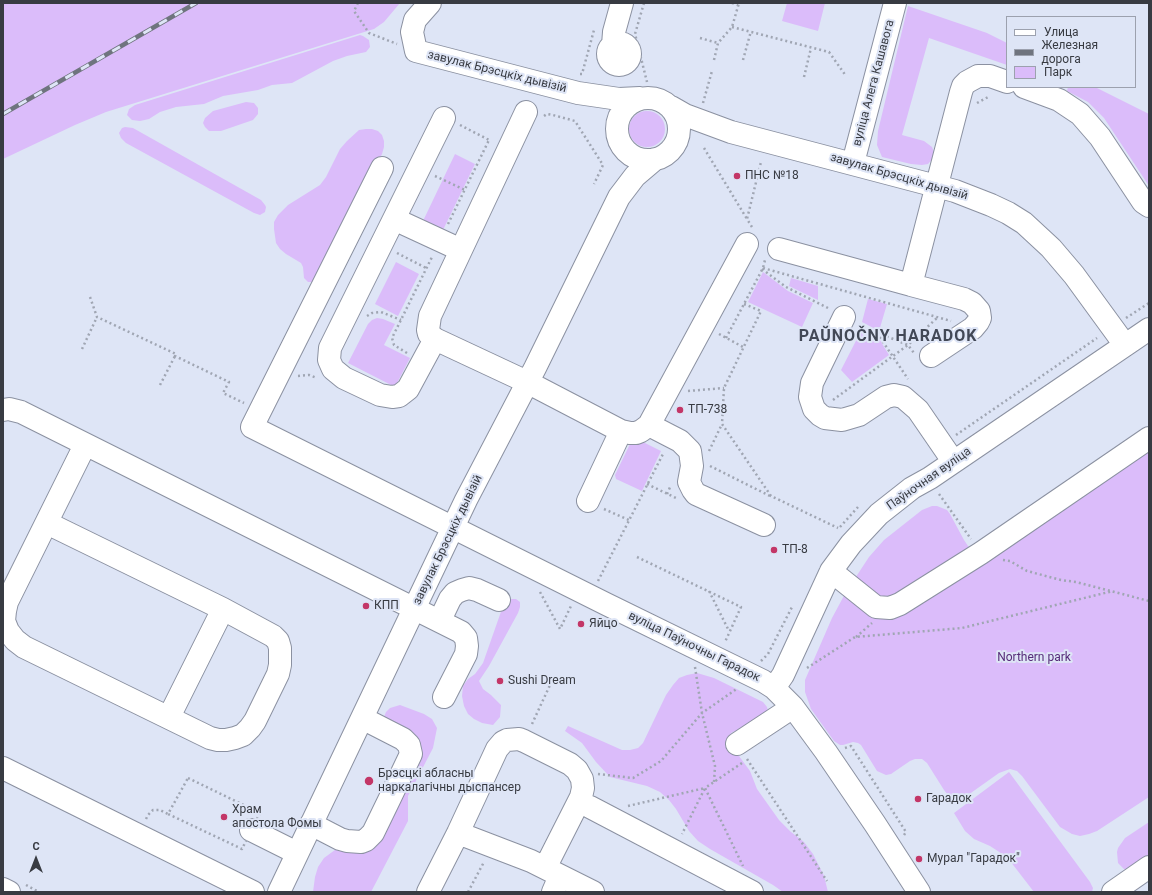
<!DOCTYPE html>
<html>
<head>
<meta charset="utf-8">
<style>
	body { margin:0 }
	#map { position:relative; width:1152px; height:895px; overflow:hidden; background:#dee5f6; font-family:Roboto,sans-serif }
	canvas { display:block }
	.frame { position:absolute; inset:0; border:4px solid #383b42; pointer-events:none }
	.legend { position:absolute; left:1006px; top:16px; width:130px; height:72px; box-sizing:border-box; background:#dee5f6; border:1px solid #9ca1ae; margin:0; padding:5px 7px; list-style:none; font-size:12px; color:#383b42 }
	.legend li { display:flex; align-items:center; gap:8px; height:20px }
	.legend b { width:20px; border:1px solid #9ca1ae }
	.north { position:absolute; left:16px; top:839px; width:40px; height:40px; -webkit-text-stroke:3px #dee5f6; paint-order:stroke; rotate:0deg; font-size:11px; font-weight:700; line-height:16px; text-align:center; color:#383b42 }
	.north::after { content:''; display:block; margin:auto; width:14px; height:18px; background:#383b42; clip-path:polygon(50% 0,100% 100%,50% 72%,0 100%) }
</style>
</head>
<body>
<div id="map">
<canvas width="1152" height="895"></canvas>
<div class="frame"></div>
<ul class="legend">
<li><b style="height:5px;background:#fff"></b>Улица</li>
<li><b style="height:5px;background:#6f747e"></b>Железная дорога</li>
<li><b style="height:11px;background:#dbbcfa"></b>Парк</li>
</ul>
<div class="north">С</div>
</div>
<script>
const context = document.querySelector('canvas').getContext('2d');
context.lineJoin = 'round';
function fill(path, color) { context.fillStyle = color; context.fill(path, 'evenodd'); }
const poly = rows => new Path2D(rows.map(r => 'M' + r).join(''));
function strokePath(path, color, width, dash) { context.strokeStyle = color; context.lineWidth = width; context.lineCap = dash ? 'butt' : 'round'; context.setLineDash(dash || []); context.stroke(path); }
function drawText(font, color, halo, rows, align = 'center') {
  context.font = font + ' Roboto,sans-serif'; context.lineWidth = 4; context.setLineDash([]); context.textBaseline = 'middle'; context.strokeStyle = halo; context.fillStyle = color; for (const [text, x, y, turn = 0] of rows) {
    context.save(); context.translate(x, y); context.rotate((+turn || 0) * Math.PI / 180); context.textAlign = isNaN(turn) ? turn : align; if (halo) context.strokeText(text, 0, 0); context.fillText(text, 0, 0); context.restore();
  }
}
fill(poly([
	[3,3,400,3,384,22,374,29,106,112,75,125,3,159],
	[787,3,825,3,818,31,782,21],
	[908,6,987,33,1007,43,1007,65,929,38,902,135,924,141,932,147,934,152,934,157,928,164,922,165,911,164,882,157,877,145,878,131],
	[360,35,363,36,369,40,370,47,366,52,347,56,333,61,292,83,272,85,258,90,223,96,204,104,176,107,160,112,149,119,140,121,132,120,127,115,129,109,135,105],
	[1068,87,1095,87,1149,114,1149,186,1104,118,1088,102,1067,91],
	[246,102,254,103,258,108,258,114,253,120,221,131,209,131,205,127,203,123,205,118,213,111],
	'629 129a18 18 0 1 1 36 0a18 18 0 1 1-36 0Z',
	[125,127,133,128,261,200,265,205,266,207,265,212,260,215,254,213,126,143,121,138,119,133,122,128],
	[366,129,372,129,378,131,382,135,384,141,384,147,382,154,319,276,314,282,308,282,304,278,303,267,301,263,286,254,280,249,276,243,274,229,274,222,278,215,288,205,320,185,326,177,340,149,347,141,359,130],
	[455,154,475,164,443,230,423,221],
	[396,262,419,274,398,316,375,304],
	[763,272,788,291,813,303,802,327,748,302],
	[791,278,818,286,818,300,789,286],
	[868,299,887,304,879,331,862,322],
	[377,318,383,319,395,324,384,345,410,358,395,387,348,363,368,324,372,320],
	[862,329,878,337,889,355,852,382,841,370],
	[637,439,661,451,642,491,616,479,615,475,631,442],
	[1149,445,1149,797,1097,831,1089,834,1080,836,1072,834,1060,827,1022,776,1017,771,1010,769,999,773,968,795,955,798,948,795,944,790,927,763,922,759,915,759,910,761,891,774,886,775,877,771,861,745,858,743,853,742,843,745,840,745,834,741,811,709,805,692,805,680,832,618,846,592,869,557,884,540,922,510,932,506,937,506,947,510,950,514,964,540,968,546,975,551],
	[511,599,516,599,520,602,520,607,518,613,489,666,479,681,483,689,491,695,501,705,500,717,493,725,482,723,474,719,468,714,464,706,462,696,463,686,468,679,475,674,483,663,503,606],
	[697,673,714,678,763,702,767,707,768,711,752,725,735,731,731,733,727,742,729,746,739,756,750,771,757,789,779,820,791,832,804,842,813,854,824,876,828,892,783,892,773,885,710,849,698,841,689,831,676,809,669,800,660,792,647,786,610,777,596,762,582,743,565,731,568,726,622,750,630,750,638,748,643,743,666,695,673,685,679,678,687,675],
	[400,705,424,714,432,719,437,728,433,748,408,796,408,821,371,892,313,892,315,877,318,867,324,858,339,847,356,843,414,754,383,719,386,712,390,708],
	[1009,772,1090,882,1093,888,1092,892,1034,892,1007,857,990,846,974,839,965,831,954,813],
	[1149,822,1149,857,1129,869,1124,869,1118,863,1117,852,1118,848,1125,838]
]), '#dbbcfa');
const minor = poly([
	[430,3,415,20,412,32,416,51,578,93,619,99,640,98],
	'608 54a11 11 0 1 1 22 0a11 11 0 1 1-22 0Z',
	[613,45,614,32,622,3],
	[1024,87,1059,100,1080,114,1100,137,1143,202,1149,206],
	'617 129a31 31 0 1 1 62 0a31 31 0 1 1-62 0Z',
	[671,107,685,115,731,132,955,191,991,205,1008,213,1024,223,1051,248,1074,275,1125,345],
	[526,112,430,316,428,330,429,334,435,339,527,382,621,431,588,501],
	[853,163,895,3],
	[382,168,252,427,606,604,763,681,774,688,793,707,826,752,875,824,919,892],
	[394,219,461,250],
	[779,249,911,285],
	[844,317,812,383,810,397,814,409,820,415,825,418,842,420,859,415,886,397,894,395,903,397,918,410,953,461],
	[435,339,408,389,399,396,392,397,380,395,344,378,333,369,329,360,330,348,444,118],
	[931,356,973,328,978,322,980,318,979,311,972,303,964,299,911,285,961,92,963,86,967,82,978,76,990,76,1007,82],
	[3,410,9,409,21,412,461,632,466,638,467,646,466,654,444,697],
	[649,425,680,441,690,451,692,466,689,482,693,490,696,494,764,525],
	[621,431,630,433,636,433,641,431,649,425,747,244],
	[47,523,223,609,273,636,278,641,280,648,280,665,278,674,255,721,250,728,243,735,235,738,226,740,218,740,210,738,24,647,15,640,8,631,4,621,5,611,7,602,85,445],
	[831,571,876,607,890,608,900,604,981,553,1149,438],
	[440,620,450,599,455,593,462,590,469,588,477,590,499,600],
	[774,688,783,675,831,571,851,544,879,514,912,488,930,478,1149,329],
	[169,717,223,609],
	[737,744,793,707],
	[3,768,253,892],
	[590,807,752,892],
	[311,824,340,839,347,841,361,842,366,840,373,833,390,798,411,754,409,745,403,739,362,718],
	[251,830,297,853],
	[458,833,531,861,593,892],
	[279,892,466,500,535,368,619,197,635,176,655,159],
	[428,892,458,833,497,749,503,742,507,740,519,739,524,741,570,764,577,770,582,779,583,788,581,797,545,868],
	[553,892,560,876],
	[1113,892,1149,867]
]);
const major = poly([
	[3,889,9,892]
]);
strokePath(minor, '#8b91a1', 24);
strokePath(major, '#8b91a1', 24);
strokePath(poly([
	[358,3,354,11,369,33,397,44],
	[644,3,635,34,647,82],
	[732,3,738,5],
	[732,27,829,52,846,76],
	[700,38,718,43],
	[714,60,718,43,732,27,739,3],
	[743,60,751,31],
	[580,74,582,74,594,30],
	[804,77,811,48],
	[703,103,712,71],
	[977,103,990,96],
	[544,116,547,114,553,115,575,121,603,165,594,184],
	[460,125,491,141],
	[704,148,747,219],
	[435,176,465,190],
	[448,224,489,140],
	[752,227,747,219,761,162],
	[397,253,428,269],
	[763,268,951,321],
	[762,269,786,287,828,308],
	[90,297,97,317,176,354,175,356,229,382,223,393,244,403],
	[744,304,761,311,724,388,722,424,771,496,838,528],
	[367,316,372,313,381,312,401,320],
	[1126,318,1149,303],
	[859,325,908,345,914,353],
	[877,333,908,379],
	[719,334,743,347],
	[726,338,763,268,765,260],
	[82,349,97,317],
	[407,353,394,345,392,338,432,257],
	[298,376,309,375,317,378],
	[160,385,175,356],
	[688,391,724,388],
	[833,400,908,345,938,317],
	[956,435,1097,338],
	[709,451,722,424],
	[710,466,770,496],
	[647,484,676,498],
	[667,494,671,485],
	[939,494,971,539],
	[604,509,629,520],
	[840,527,858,507],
	[637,557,741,607,725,642],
	[1003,560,1010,561,1027,571,1061,580,1076,582,1149,601],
	[598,581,664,452],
	[709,591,729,631],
	[540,592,560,629,571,606],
	[856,637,872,623],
	[761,661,768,654,793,605],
	[695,667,702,713,715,766,714,783],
	[807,668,855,637,962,628,1113,591],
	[532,724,550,685],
	[845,748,851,746,906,832,904,835],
	[747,759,827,881],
	[742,763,705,788,743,866],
	[598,774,633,778,661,761,702,713,738,688],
	[188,778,260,813,242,849,168,814,188,778],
	[628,806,705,788,682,834],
	[146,819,148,815,153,810,160,810,168,814],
	[26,885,39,892],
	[468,892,484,862]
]), '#a0a6b3', 2.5, [2, 3]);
strokePath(minor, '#fff', 22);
strokePath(major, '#fff', 22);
const rail = poly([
	[3,114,196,3]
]);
strokePath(rail, '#6f747e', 4.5);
strokePath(rail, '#dee5f6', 3, [9]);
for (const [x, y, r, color] of [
	[737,176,4,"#c33667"],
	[680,410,4,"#c33667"],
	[774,550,4,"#c33667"],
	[366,606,4,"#c33667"],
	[581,624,4,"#c33667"],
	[500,681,4,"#c33667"],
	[369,781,5,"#c33667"],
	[918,799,4,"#c33667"],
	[224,817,4,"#c33667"],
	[919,859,4,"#c33667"]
]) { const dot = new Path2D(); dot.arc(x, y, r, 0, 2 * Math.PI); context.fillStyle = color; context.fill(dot); strokePath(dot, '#dee5f6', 1.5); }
drawText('12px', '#383b42', '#dee5f6', [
	["завулак Брэсцкіх дывізій",497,72,14],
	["вуліца Алега Кашавога",874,83,-75],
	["завулак Брэсцкіх дывізій",899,177,16],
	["Паўночная вуліца",929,479,-35],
	["завулак Брэсцкіх дывізій",448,540,-64],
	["вуліца Паўночны Гарадок",694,647,26]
]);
drawText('12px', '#383b42', '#dee5f6', [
	["ПНС №18",745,176],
	["ТП-738",688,410],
	["ТП-8",782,550],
	["КПП",374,606],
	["Яйцо",589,624],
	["Sushi Dream",508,681],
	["Брэсцкі абласны",378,774],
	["наркалагічны дыспансер",378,788],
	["Гарадок",926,799],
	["Храм",232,810],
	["апостола Фомы",232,824],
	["Мурал \"Гарадок\"",927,859]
], 'left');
drawText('12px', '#562b79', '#dee5f6', [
	["Northern park",1034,658]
]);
context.letterSpacing = '1px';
drawText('bold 16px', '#424856', '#dee5f6', [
	["PAŬNOČNY HARADOK",888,337]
]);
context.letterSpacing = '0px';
</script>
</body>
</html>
